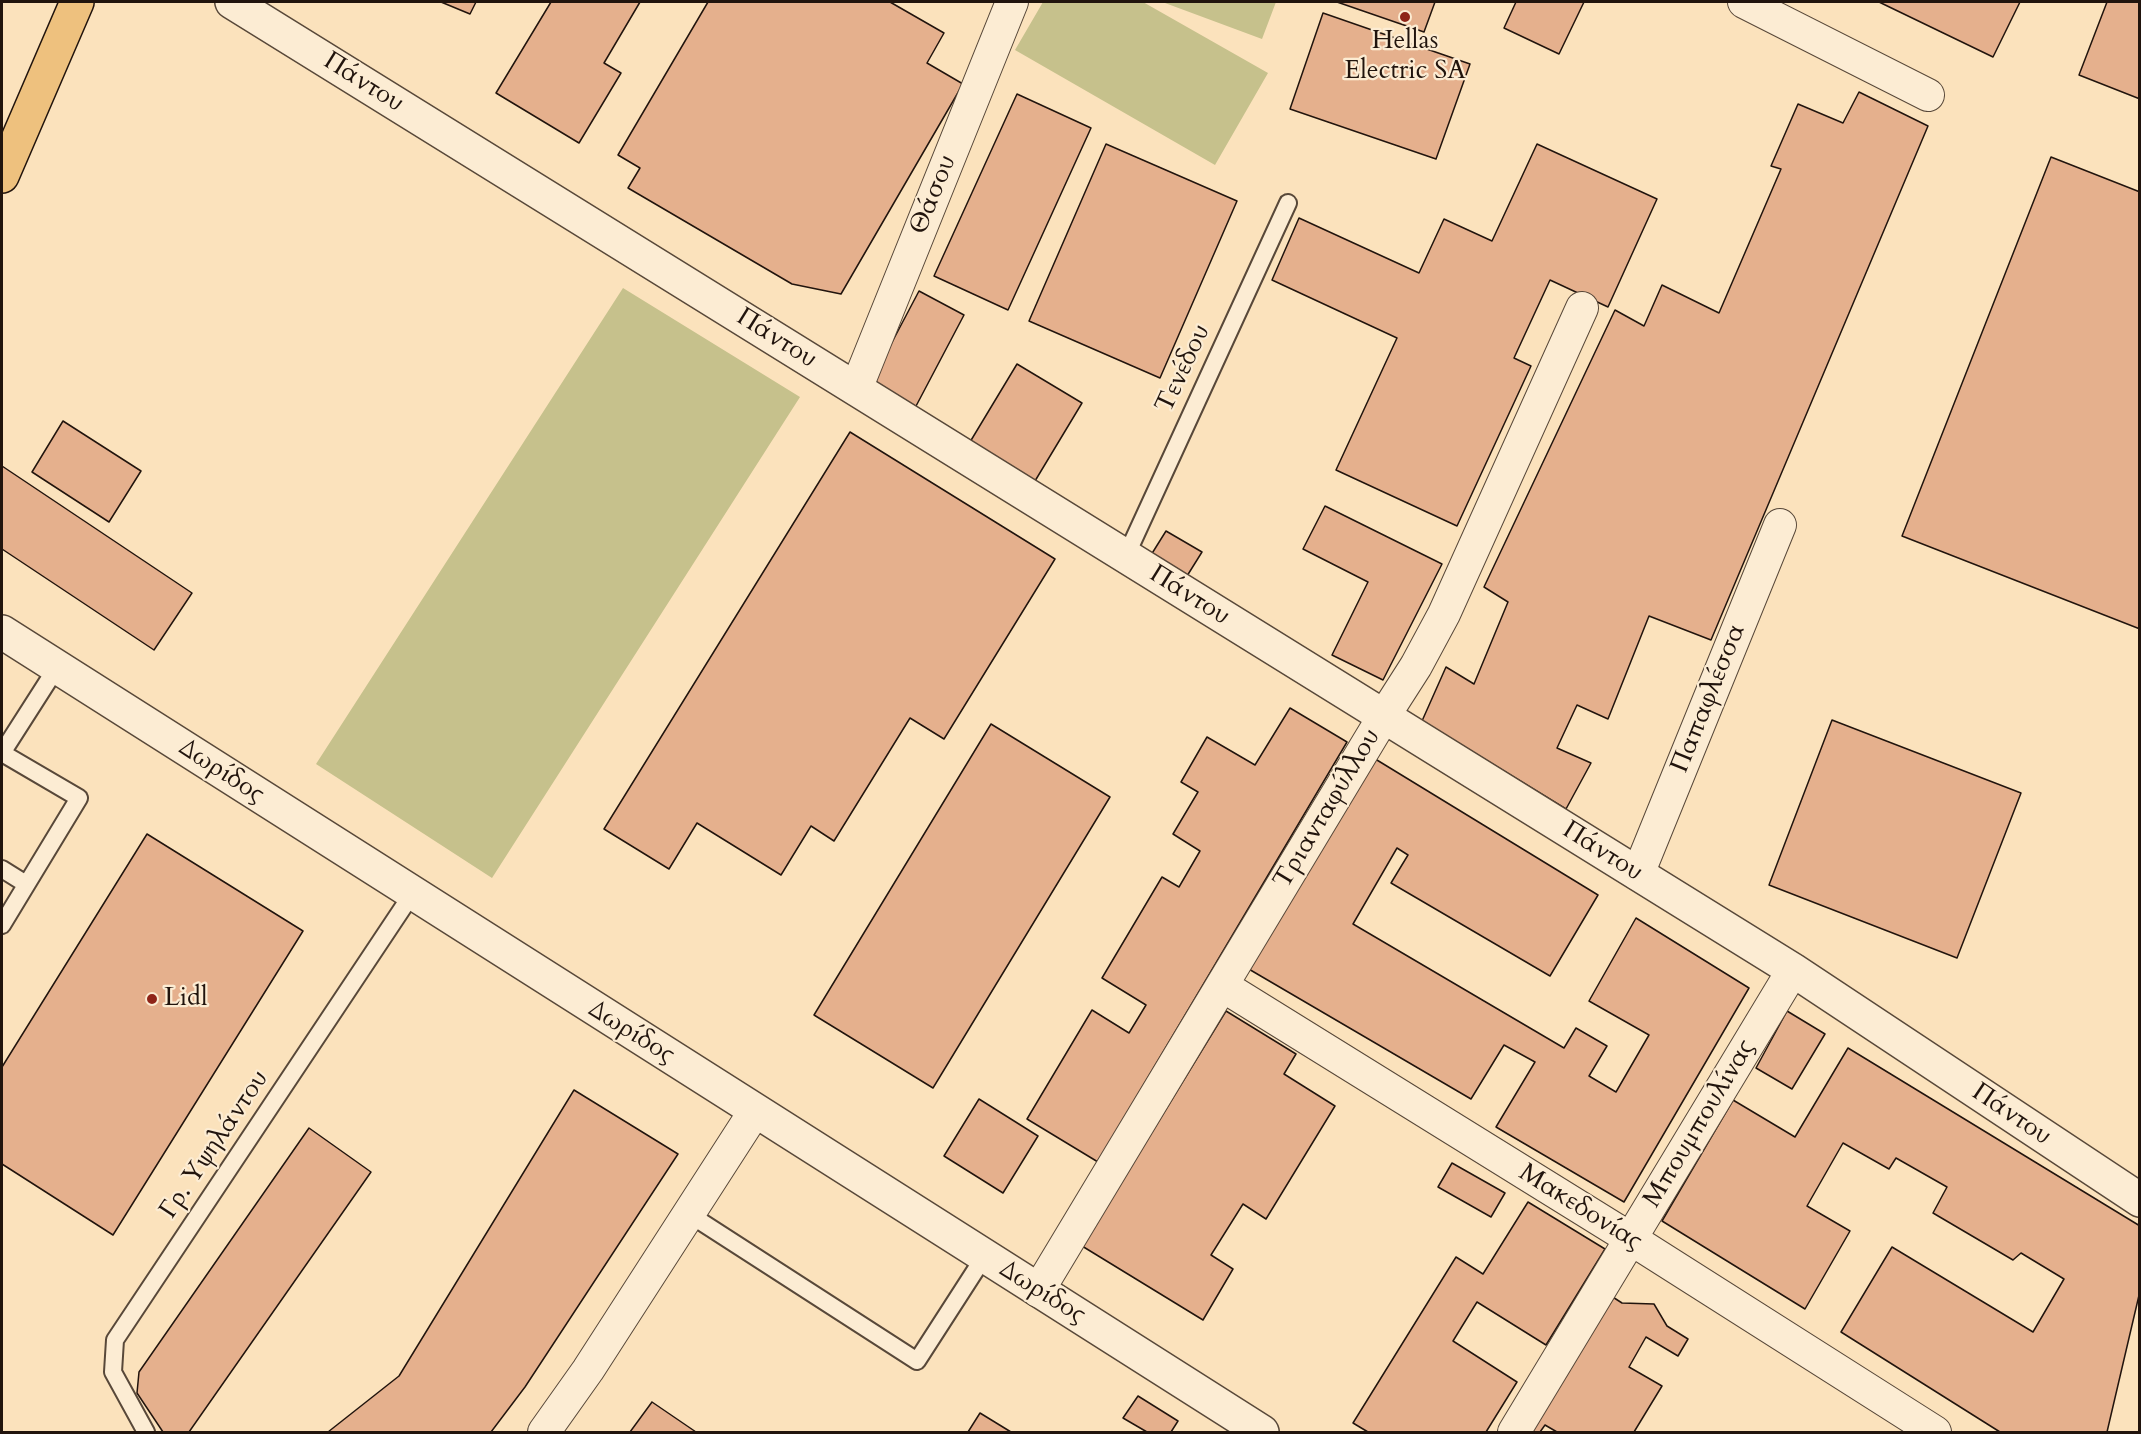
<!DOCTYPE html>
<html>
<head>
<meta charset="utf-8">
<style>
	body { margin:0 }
	#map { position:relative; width:2141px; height:1434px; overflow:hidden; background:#fbe2bc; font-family:Cardo,serif }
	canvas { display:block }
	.frame { position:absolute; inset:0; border:3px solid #21140d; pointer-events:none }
</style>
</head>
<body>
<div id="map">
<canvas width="2141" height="1434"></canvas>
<div class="frame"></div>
</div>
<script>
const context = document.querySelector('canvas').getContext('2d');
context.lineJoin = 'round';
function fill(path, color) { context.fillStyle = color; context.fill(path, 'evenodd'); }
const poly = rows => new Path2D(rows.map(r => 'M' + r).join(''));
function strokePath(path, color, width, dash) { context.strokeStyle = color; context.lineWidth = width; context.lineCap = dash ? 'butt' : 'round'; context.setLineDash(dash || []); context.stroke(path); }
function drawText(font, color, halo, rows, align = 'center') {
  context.font = font + ' Cardo,serif'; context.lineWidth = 4.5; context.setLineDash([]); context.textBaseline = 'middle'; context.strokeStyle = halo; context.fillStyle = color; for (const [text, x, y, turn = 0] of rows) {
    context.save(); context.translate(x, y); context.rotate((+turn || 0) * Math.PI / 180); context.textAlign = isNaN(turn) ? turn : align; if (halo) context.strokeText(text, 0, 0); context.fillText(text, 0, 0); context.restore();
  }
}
fill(poly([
	[1043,2,1143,2,1268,73,1215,165,1015,50],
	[1166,2,1276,2,1262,39,1165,3],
	[623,288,800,397,492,878,316,764]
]), '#c6c18c');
const building = poly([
	[441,2,476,2,470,14,441,2],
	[551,2,640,2,604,63,621,73,579,143,496,93,551,2],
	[708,2,890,2,944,33,927,63,963,84,841,294,792,284,628,188,640,168,618,155,708,2],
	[1337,2,1435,2,1424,32,1337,2],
	[1516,2,1584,2,1559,54,1504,28,1516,2],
	[1879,2,2020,2,1993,57,1879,2],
	[2107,2,2140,2,2140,99,2079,75,2107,2],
	[1323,13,1470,64,1436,159,1290,109,1323,13],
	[1859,92,1928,126,1711,640,1649,616,1608,719,1577,705,1557,748,1591,763,1566,809,1422,721,1446,667,1474,684,1508,602,1484,587,1615,310,1644,326,1662,285,1719,313,1781,169,1771,166,1798,104,1843,123,1859,92],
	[1017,94,1091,128,1008,310,934,276,1017,94],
	[1106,144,1237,201,1160,378,1029,321,1106,144],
	[1537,144,1657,199,1608,307,1550,280,1514,358,1531,366,1457,526,1336,470,1397,338,1272,280,1299,218,1419,273,1444,219,1492,241,1537,144],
	[2051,157,2140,192,2140,629,1902,536,2051,157],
	[919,291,964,315,915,408,870,384,919,291],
	[1017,364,1082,403,1035,481,970,442,1017,364],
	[63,421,141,471,109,522,32,472,63,421],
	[850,432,1055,559,944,739,910,718,834,841,811,826,781,875,697,823,669,869,604,829,850,432],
	[2,466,192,593,154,650,2,549,2,466],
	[1325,506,1442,564,1383,680,1332,655,1368,582,1303,549,1325,506],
	[1166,531,1202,552,1187,576,1151,555,1166,531],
	[1290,708,1347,742,1098,1162,1027,1119,1092,1010,1129,1033,1146,1005,1102,978,1162,877,1179,887,1200,851,1173,834,1198,792,1181,782,1207,737,1255,765,1290,708],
	[1832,720,2021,793,1957,958,1769,885,1832,720],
	[991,724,1110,797,933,1088,814,1015,991,724],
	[1372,757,1598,895,1550,976,1391,883,1408,855,1397,848,1353,924,1564,1048,1576,1028,1607,1046,1589,1076,1616,1092,1649,1035,1589,1001,1636,918,1749,988,1624,1202,1496,1127,1535,1062,1504,1045,1471,1099,1247,968,1372,757],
	[147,834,303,931,113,1235,2,1164,2,1067,147,834],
	[1226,1011,1296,1054,1284,1074,1335,1106,1266,1219,1243,1204,1211,1255,1233,1269,1203,1320,1082,1246,1226,1011],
	[1787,1011,1825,1034,1792,1089,1756,1068,1787,1011],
	[1848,1048,2140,1226,2140,1291,2107,1432,2000,1432,1841,1332,1892,1247,2033,1332,2064,1279,2021,1253,2013,1260,1933,1213,1947,1187,1896,1158,1889,1169,1843,1143,1807,1206,1850,1231,1805,1309,1662,1221,1733,1100,1795,1137,1848,1048],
	[574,1090,678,1154,525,1387,491,1432,328,1432,399,1376,574,1090],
	[979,1099,1038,1136,1003,1193,944,1156,979,1099],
	[309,1128,371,1172,189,1432,163,1432,137,1393,139,1372,309,1128],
	[1452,1163,1505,1193,1491,1217,1438,1187,1452,1163],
	[1528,1202,1605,1249,1546,1345,1477,1302,1453,1341,1517,1382,1486,1432,1368,1432,1353,1423,1456,1257,1483,1274,1528,1202],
	[1605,1292,1622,1303,1654,1304,1667,1326,1688,1339,1678,1356,1646,1337,1629,1367,1662,1386,1634,1432,1557,1432,1545,1425,1540,1432,1520,1432,1605,1292],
	[1138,1396,1178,1421,1171,1432,1147,1432,1123,1418,1138,1396],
	[652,1402,696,1432,630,1432,652,1402],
	[980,1413,1011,1432,968,1432,980,1413]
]);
fill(building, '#e5b08d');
strokePath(building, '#21140d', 1.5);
const service = poly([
	[1126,556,1288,203],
	[2,753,79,798,2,925],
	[2,753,57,667],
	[2,869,26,884],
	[689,1214,917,1361,984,1257],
	[146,1432,113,1372,115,1340,412,894]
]);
const minor = poly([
	[1744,2,1928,95],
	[856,389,1012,2],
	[1638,874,1780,525],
	[1223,986,1631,1239,1935,1432],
	[1038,1291,1384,716,1416,666,1444,614,1582,308],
	[544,1432,588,1370,755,1111],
	[1514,1432,1793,970]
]);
const tertiary = poly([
	[232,2,1793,970,2140,1200],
	[2,632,1262,1432]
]);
const primary = poly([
	[2,176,77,2]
]);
strokePath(service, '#584839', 20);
strokePath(minor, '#584839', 34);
strokePath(tertiary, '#584839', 36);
strokePath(primary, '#21140d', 36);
strokePath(service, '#fcecd3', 16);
strokePath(minor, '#fcecd3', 32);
strokePath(tertiary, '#fcecd3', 33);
strokePath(primary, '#eec17e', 33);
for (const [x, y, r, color] of [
	[1405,17,6,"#8f2418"],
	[152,999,6,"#8f2418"]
]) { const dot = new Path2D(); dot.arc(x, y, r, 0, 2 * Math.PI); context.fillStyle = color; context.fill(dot); strokePath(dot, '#fcecd3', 2); }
drawText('26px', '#21140d', '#fcecd3', [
	["Hellas",1405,42],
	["Electric SA",1405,72],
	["Lidl",164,999,"left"]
]);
drawText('26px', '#21140d', '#fcecd3', [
	["Πάντου",363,83,32],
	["Θάσου",934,195,-68],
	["Πάντου",776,339,32],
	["Τενέδου",1184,369,-65],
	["Πάντου",1189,596,32],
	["Παπαφλέσσα",1709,699,-68],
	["Δωρίδος",221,772,33],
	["Τριανταφύλλου",1328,809,-59],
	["Πάντου",1602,852,32],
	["Δωρίδος",631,1033,32],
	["Πάντου",2011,1115,34],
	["Μπουμπουλίνας",1700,1124,-59],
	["Γρ. Υψηλάντου",215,1145,-56],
	["Μακεδονίας",1580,1208,32],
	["Δωρίδος",1042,1293,32]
]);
</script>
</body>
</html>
